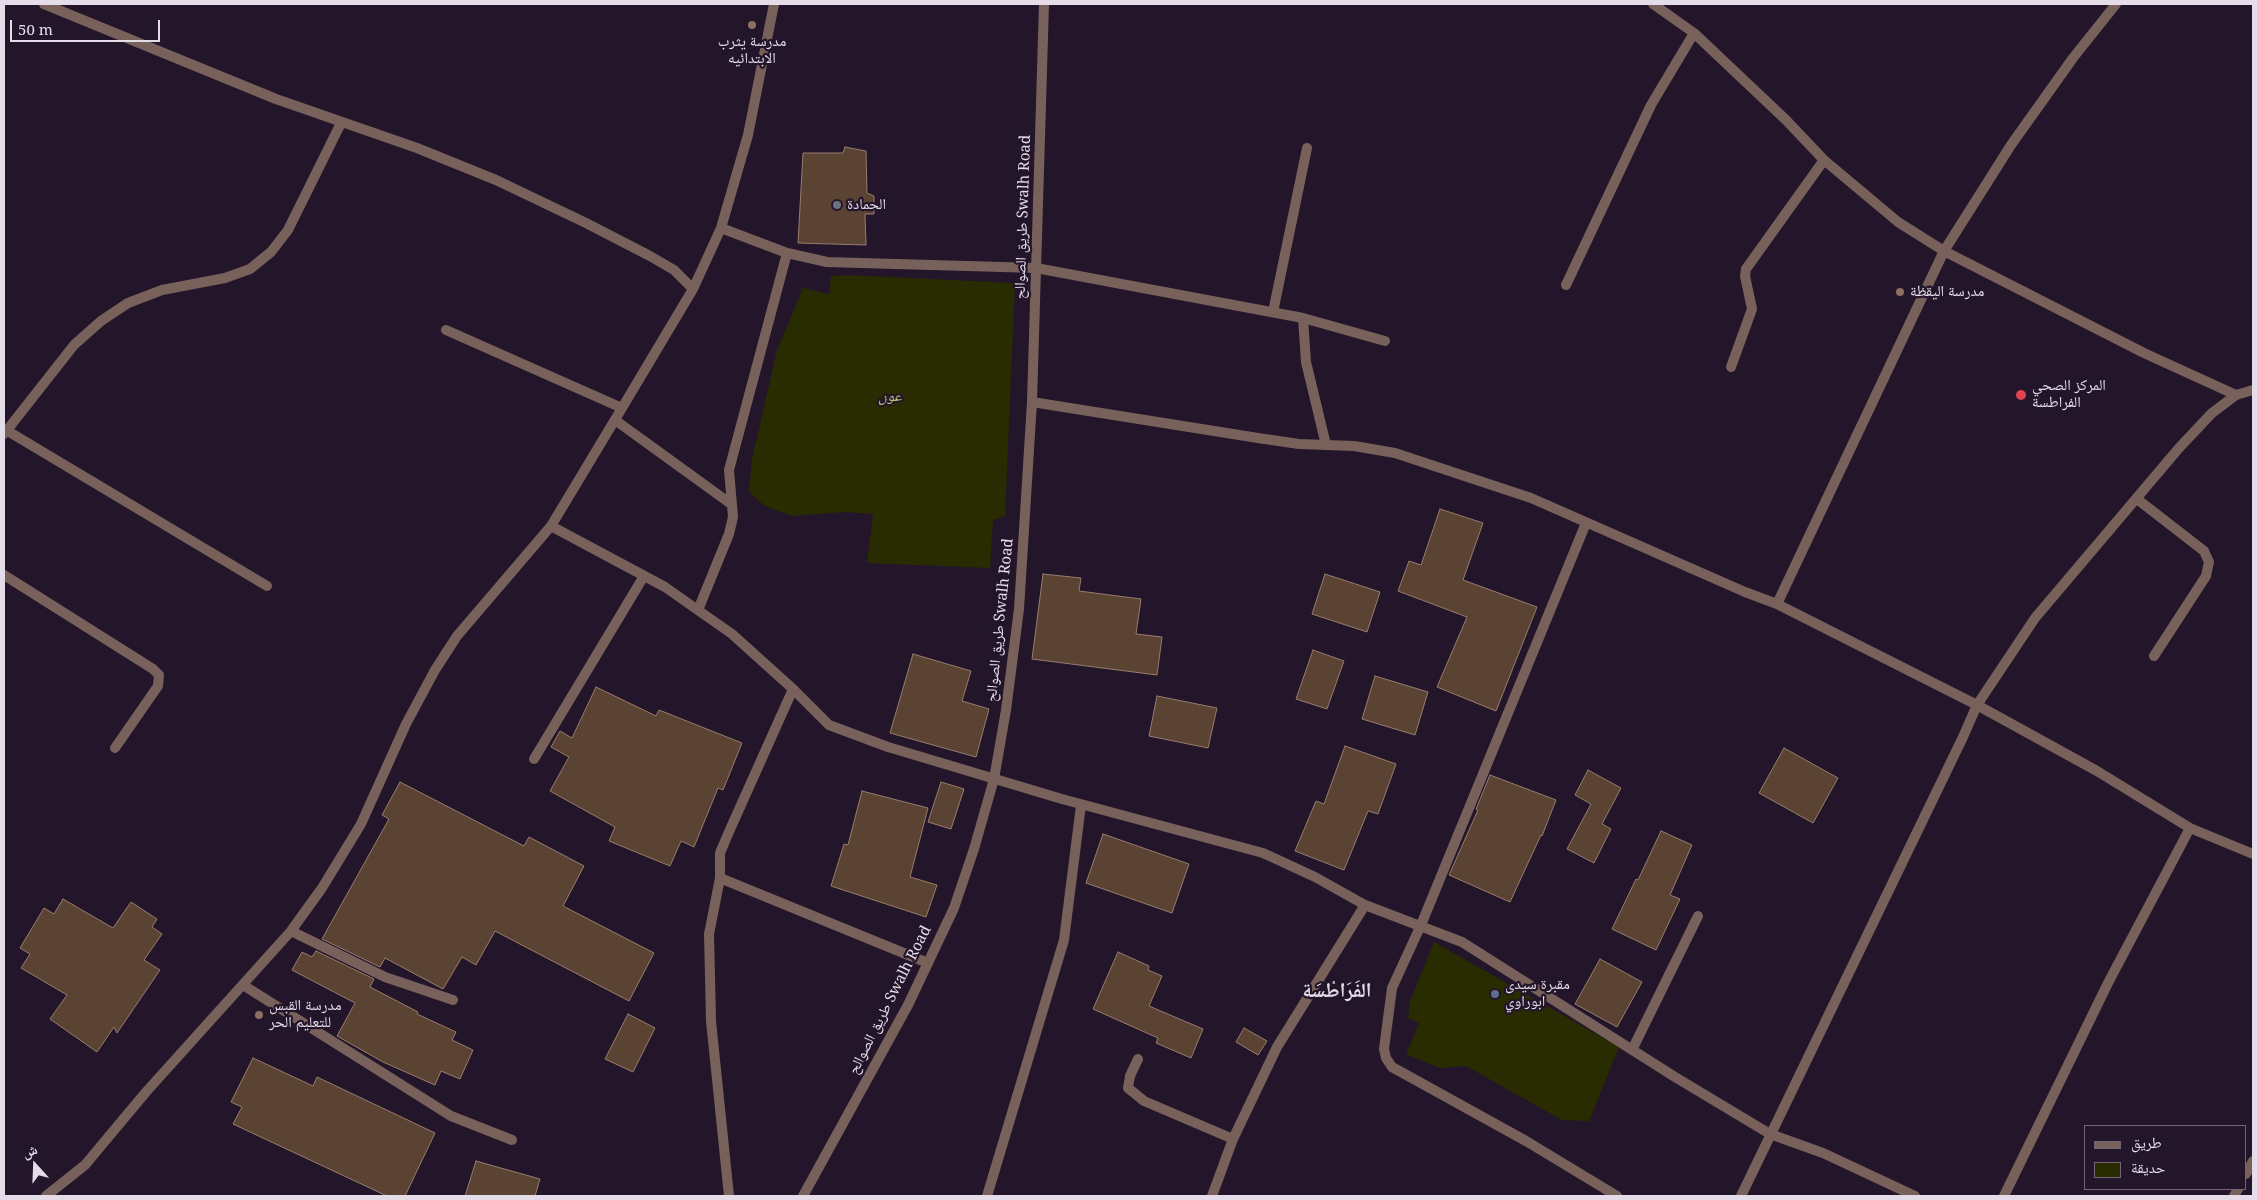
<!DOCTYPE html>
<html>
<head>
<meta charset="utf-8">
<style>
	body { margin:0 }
	#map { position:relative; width:2257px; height:1200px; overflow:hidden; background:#23162a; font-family:"Noto Serif","Noto Naskh Arabic",serif }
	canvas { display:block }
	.frame { position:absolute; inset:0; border:5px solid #e5dcea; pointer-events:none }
	.legend { position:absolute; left:2084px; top:1125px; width:162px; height:65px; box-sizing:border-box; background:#23162a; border:1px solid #716577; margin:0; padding:6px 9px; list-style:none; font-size:15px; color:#e5dcea }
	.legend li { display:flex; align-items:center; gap:10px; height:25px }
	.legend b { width:25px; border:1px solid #716577 }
	.north { position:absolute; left:10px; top:1140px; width:50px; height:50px; -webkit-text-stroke:4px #23162a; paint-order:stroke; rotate:340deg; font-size:14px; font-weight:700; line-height:20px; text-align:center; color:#e5dcea }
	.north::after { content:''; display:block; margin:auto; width:18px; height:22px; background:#e5dcea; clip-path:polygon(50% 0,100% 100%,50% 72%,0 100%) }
	.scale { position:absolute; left:10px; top:20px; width:150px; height:22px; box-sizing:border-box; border:2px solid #e5dcea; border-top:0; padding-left:6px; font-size:15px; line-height:18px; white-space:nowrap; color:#e5dcea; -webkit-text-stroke:4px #23162a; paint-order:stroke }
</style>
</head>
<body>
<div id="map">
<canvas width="2257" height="1200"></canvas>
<div class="frame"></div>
<ul class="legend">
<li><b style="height:6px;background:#79615b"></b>طريق</li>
<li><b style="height:14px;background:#292b01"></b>حديقة</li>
</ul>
<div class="north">ش</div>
<div class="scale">50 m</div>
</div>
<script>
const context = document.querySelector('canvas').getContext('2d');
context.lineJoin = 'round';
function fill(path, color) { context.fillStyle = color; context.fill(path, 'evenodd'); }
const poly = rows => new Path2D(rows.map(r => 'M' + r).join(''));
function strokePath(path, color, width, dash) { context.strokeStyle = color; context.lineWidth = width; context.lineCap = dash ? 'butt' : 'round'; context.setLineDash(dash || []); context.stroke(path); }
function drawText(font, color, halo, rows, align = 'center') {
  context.font = font + ' "Noto Serif","Noto Naskh Arabic",serif'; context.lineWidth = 4.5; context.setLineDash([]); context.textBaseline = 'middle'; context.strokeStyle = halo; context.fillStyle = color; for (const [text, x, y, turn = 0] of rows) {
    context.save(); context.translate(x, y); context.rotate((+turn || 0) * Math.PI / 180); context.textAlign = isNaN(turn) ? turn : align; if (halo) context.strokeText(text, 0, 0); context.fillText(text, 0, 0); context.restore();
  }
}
fill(poly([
	[847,275,1015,283,1005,516,993,520,990,568,867,563,873,514,844,512,792,516,765,506,749,492,752,459,777,350,803,288,829,294,831,276],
	[1434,942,1619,1047,1589,1121,1562,1120,1466,1066,1439,1068,1406,1054,1419,1023,1408,1018,1410,1001]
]), '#292b01');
const building = poly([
	[845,147,866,151,867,193,874,196,874,214,865,214,866,245,798,243,803,153,843,153,845,147],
	[1440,509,1483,523,1463,580,1537,607,1496,711,1437,687,1467,617,1398,591,1409,561,1421,565,1440,509],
	[1043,574,1081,578,1079,591,1141,599,1136,634,1162,637,1157,675,1032,659,1043,574],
	[1325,574,1380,592,1367,632,1312,614,1325,574],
	[1313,650,1344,661,1327,709,1296,699,1313,650],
	[913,654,971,671,962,701,989,709,976,757,890,733,913,654],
	[1375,676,1428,692,1415,735,1362,719,1375,676],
	[596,687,656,716,659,710,742,743,723,790,718,788,694,847,681,841,670,866,609,841,615,827,550,791,569,757,551,747,560,731,572,738,596,687],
	[1157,696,1217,708,1208,748,1149,736,1157,696],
	[1345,746,1396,764,1378,814,1368,811,1344,870,1295,851,1316,801,1324,804,1345,746],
	[1784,748,1838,778,1813,823,1759,793,1784,748],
	[1588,770,1621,788,1602,824,1611,829,1594,863,1567,849,1591,804,1575,795,1588,770],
	[1490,775,1556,800,1542,836,1541,835,1510,902,1449,875,1478,810,1476,809,1490,775],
	[400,782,524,846,529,837,584,866,563,906,654,953,629,1001,495,931,476,965,462,957,443,989,385,958,380,967,322,939,389,819,382,815,400,782],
	[941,782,964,789,951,829,928,822,941,782],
	[862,791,928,808,910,877,937,885,926,917,831,886,844,844,848,845,862,791],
	[1661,831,1692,845,1670,895,1680,899,1656,950,1612,929,1636,879,1638,880,1661,831],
	[1103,834,1189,864,1172,913,1086,883,1103,834],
	[63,899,113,928,131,902,157,919,152,927,162,934,144,960,160,970,117,1033,114,1027,97,1052,50,1019,67,995,21,968,30,954,20,948,44,908,54,914,63,899],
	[316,951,374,979,370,987,418,1012,417,1014,456,1032,452,1040,473,1050,460,1079,441,1071,435,1085,383,1062,337,1036,355,1003,292,970,302,952,312,957,316,951],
	[1118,952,1149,966,1148,970,1162,976,1149,1006,1203,1029,1191,1058,1156,1043,1158,1038,1093,1009,1118,952],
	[1600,959,1642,982,1617,1027,1575,1004,1600,959],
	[628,1014,655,1028,633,1072,605,1059,628,1014],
	[1244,1028,1267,1041,1258,1055,1236,1042,1244,1028],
	[253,1058,313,1086,317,1077,435,1133,405,1196,387,1196,233,1124,242,1107,231,1102,253,1058],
	[476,1161,540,1179,535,1196,465,1196,476,1161]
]);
fill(building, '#5b4334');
strokePath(building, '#987d6d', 1);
strokePath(poly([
	[44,4,276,99,417,148,496,180,586,223,650,256,674,270,693,289],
	[1653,4,1694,33,1786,120,1824,160,1898,222,1944,251,2144,353,2236,395],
	[721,228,787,253,827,262,1036,268,1303,318,1385,341],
	[1566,285,1651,105,1694,33],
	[1273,312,1307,148],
	[1303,318,1306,362,1326,445],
	[446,330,622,408],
	[1731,367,1752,309,1745,276,1746,269,1824,160],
	[1032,402,1258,438,1299,444,1354,446,1395,453,1531,498,1745,592,1777,604,1977,705,2097,771,2190,828,2253,854],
	[615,420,731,504],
	[6,430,267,586],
	[4,434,74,345,101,321,128,303,162,290,225,278,250,269,271,252,288,230,341,123],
	[2137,499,2204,551,2209,562,2206,576,2154,656],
	[1586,523,1421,925,1392,988,1384,1049,1386,1058,1392,1067,1526,1141,1617,1196],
	[551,526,665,587,732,634,793,689,829,725,888,747,1062,799,1263,853,1315,877,1365,905,1462,942,1675,1077,1770,1134,1823,1153,1915,1196],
	[4,575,153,669,159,675,158,686,115,748],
	[1777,604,1944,251,2011,145,2073,58,2116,4],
	[698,610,729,534,733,517,729,470,787,253],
	[793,689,728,834,720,853,720,878,928,963],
	[534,759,644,576],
	[720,878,709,934,711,1021,729,1196],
	[291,931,385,977,453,1000],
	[243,985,451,1116,512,1140],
	[1632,1050,1698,916],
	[1138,1059,1130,1076,1128,1088,1144,1101,1233,1139],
	[2246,1174,2253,1161],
	[46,1196,85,1165,146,1092,291,931,322,888,361,824,406,724,435,670,457,636,551,526,622,408,693,289,721,228,748,135,774,4],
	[987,1196,1064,940,1081,805],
	[1212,1196,1233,1139,1277,1047,1365,905],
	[2004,1196,2108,983,2190,828],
	[2234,1196,2238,1189]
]), '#79615b', 10);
strokePath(poly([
	[803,1196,908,1005,954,908,974,849,994,779,1006,710,1019,609,1032,402,1044,4],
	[1741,1196,1963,737,1977,705,2035,618,2179,448,2212,413,2236,395,2253,390]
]), '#79615b', 10);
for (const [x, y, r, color] of [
	[752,25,5,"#8d6e63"],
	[837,205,5,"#6b7280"],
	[1900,292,5,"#8d6e63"],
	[2021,395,6,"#e0444e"],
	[1495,994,5,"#5c6f8a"],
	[259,1015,5,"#8d6e63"]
]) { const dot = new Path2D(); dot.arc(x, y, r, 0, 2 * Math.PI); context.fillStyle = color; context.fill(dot); strokePath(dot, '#23162a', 2); }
drawText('15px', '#e5dcea', '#23162a', [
	["مدرسة يثرب",752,42,"center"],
	["الابتدائيه",752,59,"center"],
	["الحمادة",847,205],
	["مدرسة اليقظة",1910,292],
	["المركز الصحي",2032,386],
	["الفراطسة",2032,403],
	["مقبرة سيدى",1505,985],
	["ابوراوي",1505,1002],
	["مدرسة القبس",269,1006],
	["للتعليم الحر",269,1023]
], 'left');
drawText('15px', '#e5dcea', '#23162a', [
	["طريق الصوالح Swalh Road",1023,217,-88],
	["طريق الصوالح Swalh Road",1000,620,-84],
	["طريق الصوالح Swalh Road",890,1000,-63]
]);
drawText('italic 15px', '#c0c576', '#23162a', [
	["عون",890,397]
]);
drawText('bold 20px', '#e5dcea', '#23162a', [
	["الفَرَاطْسَة",1337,991]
]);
</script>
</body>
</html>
